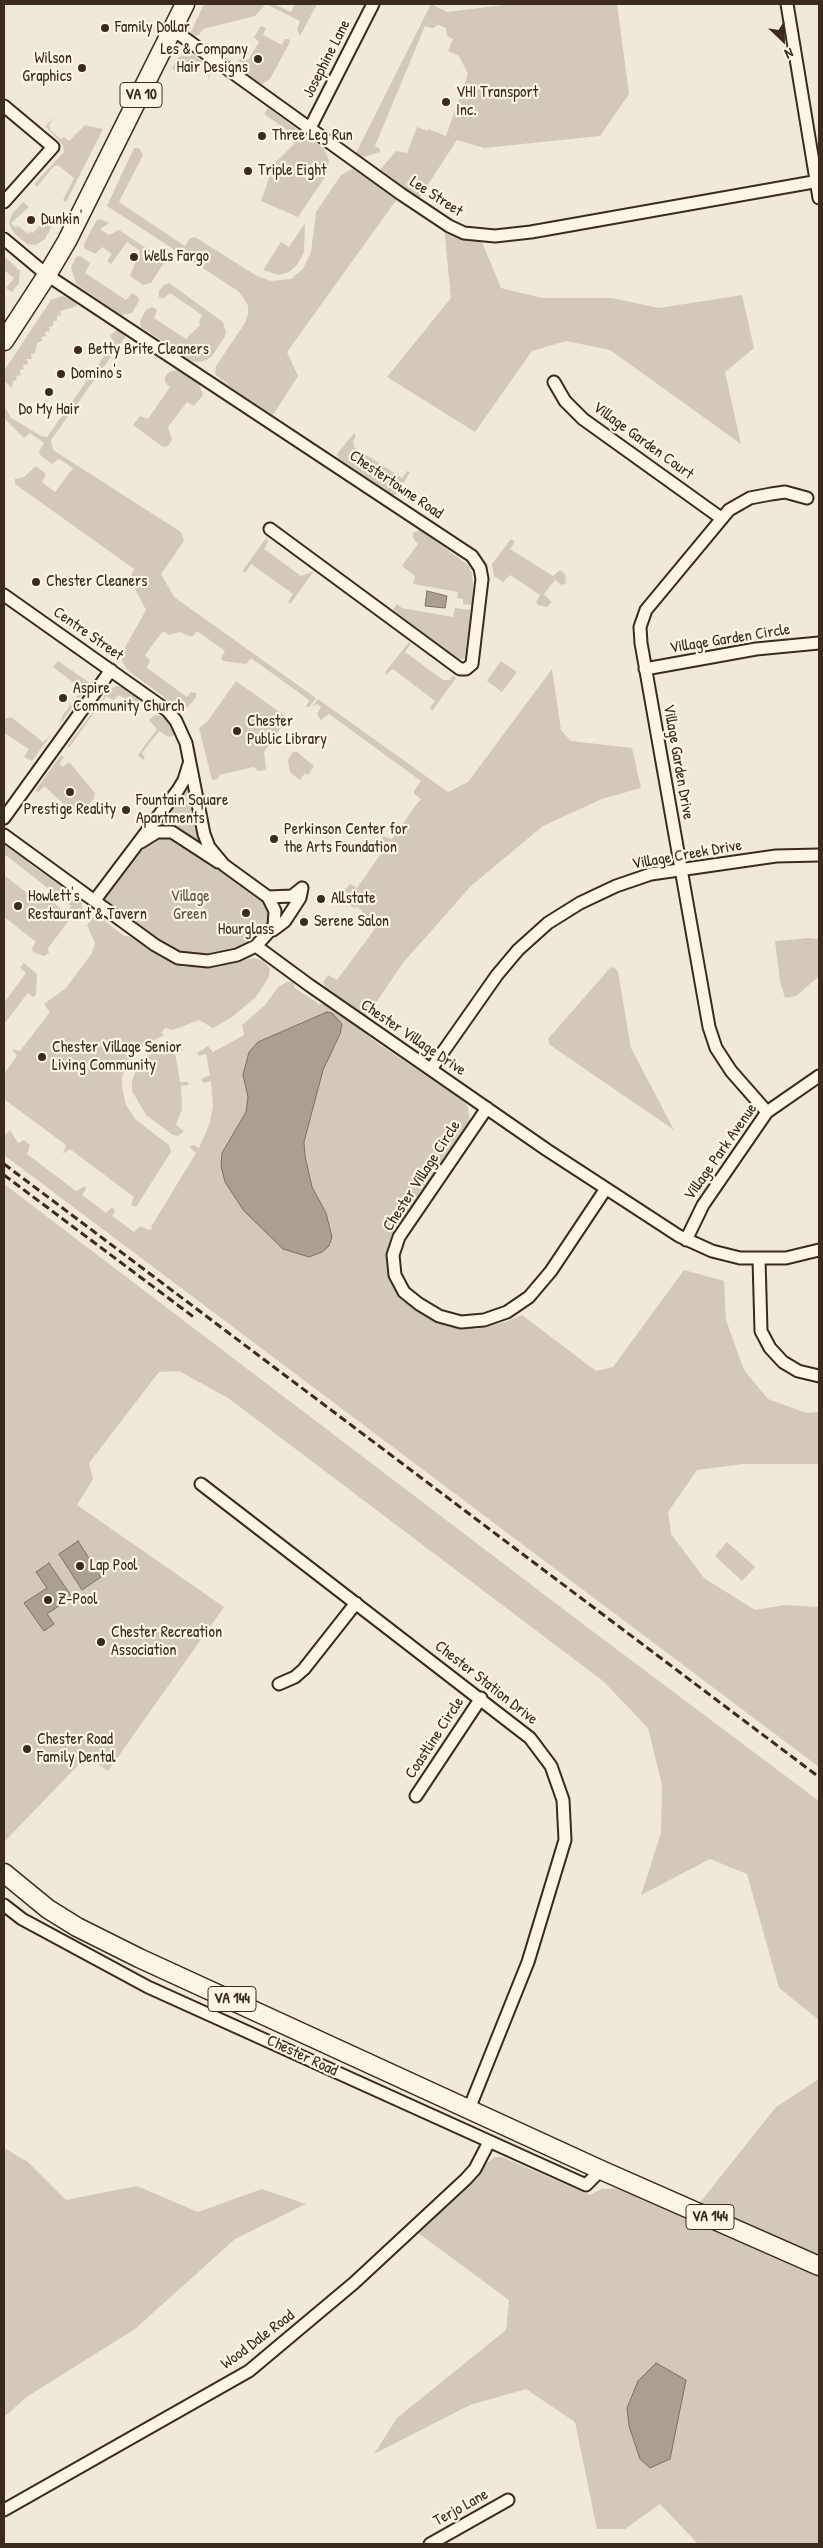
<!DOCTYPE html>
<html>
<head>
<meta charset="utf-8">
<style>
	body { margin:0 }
	#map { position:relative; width:823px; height:2548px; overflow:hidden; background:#f0e9d9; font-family:"Patrick Hand",sans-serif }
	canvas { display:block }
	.frame { position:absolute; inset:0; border:5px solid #3b2a1e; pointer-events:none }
	.north { position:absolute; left:758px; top:15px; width:50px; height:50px; -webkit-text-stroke:4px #fcf5e5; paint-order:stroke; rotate:156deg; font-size:14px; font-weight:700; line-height:20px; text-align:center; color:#3b2a1e }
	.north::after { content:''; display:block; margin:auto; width:18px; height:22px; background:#3b2a1e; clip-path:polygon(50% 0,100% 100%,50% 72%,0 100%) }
</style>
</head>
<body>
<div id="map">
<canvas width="823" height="2548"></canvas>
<div class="frame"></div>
<div class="north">N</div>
</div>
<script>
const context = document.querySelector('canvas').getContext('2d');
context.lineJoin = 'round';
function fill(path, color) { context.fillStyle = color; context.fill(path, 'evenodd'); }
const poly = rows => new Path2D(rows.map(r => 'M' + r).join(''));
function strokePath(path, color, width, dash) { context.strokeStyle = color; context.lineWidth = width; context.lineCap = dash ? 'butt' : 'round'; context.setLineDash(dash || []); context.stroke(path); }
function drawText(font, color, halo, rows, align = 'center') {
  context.font = font + ' "Patrick Hand",sans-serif'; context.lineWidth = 4.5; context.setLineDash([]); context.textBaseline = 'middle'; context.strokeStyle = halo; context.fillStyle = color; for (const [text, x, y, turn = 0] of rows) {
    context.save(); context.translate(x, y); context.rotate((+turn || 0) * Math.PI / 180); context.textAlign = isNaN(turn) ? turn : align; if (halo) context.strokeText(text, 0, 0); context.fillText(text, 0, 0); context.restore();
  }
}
fill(poly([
	[204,4,274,4,291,12,295,4,317,4,300,36,297,29,300,21,266,4,255,16,203,29,199,35,193,36,190,34],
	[431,4,447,12,512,4,617,4,629,94,600,136,484,148,457,140,418,200,380,170,396,151,407,153,417,127,428,131,429,129,446,136,468,74,459,56,448,51,453,39,447,36,446,28,438,25,433,28,425,26,375,146,380,149,380,152,361,158,355,155],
	[261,26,266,28,263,35,282,45,285,39,289,39,290,42,270,79,262,84,240,70,238,62,241,58,248,60,259,42,254,37],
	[189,53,211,66,213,71,208,79,210,69,184,62,179,64,175,70,172,69,177,58],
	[268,108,324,149,327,155,329,161,327,174,298,217,261,201,274,164,295,143,283,134,286,129,264,114],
	[55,117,49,125,50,130,61,139,64,137,69,141,85,125,103,129,66,202,63,200,74,178,58,165,53,167,37,187,34,184,64,152,63,145,45,126],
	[134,148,139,148,143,155,119,202,185,246,190,238,195,237,257,276,271,281,291,279,303,269,311,252,316,212,341,175,352,169,358,170,397,199,287,352,298,376,273,415,232,388,215,374,216,366,245,323,248,314,248,306,243,297,238,291,107,206],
	[23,202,29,207,11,223,16,228,18,226,28,234,30,231,33,233,44,221,54,222,45,239,35,245,27,244,15,234,9,224,12,214],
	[100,219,109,223,100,229,109,235,119,230,164,260,164,263,151,283,143,285,130,276,140,251,127,242,111,264,107,261,112,254,102,247,95,254,84,248,84,244,96,221],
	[305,223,304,252,297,265,289,272,278,275,263,270,281,242,289,247],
	[444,228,464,239,482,242,501,288,542,298,612,298,659,308,742,295,754,348,725,372,741,444,610,350,566,341,532,351,475,432,387,377,451,298],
	[4,256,20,271,19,283,12,292,6,288,14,278,4,270],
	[80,256,90,263,85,273,126,300,132,293,138,297,139,301,132,313,121,315,76,284,71,267,76,257],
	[169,283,223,322,226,333,224,338,212,356,207,360,198,362,191,361,141,327,140,321,146,310,152,307,157,310,154,318,186,339,200,325,199,322,202,315,170,293,163,299,159,297,159,291,164,285],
	[62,296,75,300,77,306,60,311,61,315,57,316,57,321,53,321,53,326,49,327,50,331,45,332,46,336,41,337,42,341,37,343,35,353,31,354,32,359,27,359,28,364,23,365,24,369,20,370,21,375,16,376,17,380,13,381,12,388,4,381,4,371,51,300],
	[117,329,126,336,51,440,53,450,181,532,184,541,161,574,174,597,316,698,309,707,306,707,309,700,251,658,246,664,223,661,221,658,225,651,197,631,192,637,180,632,169,635,163,631,145,655,150,660,147,668,187,697,191,692,196,693,196,697,187,708,180,709,126,669,122,660,123,651,146,610,130,579,134,569,15,484,15,479,24,477,36,466,46,474,42,482,55,492,73,468,59,459,52,464,40,455,39,451,44,443,30,433,24,438,4,418,4,405,11,418,41,436,47,437,114,342,110,336],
	[177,370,199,383,203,395,194,406,187,402,168,427,172,440,168,446,163,447,133,425,140,416,148,419,170,387,165,382,165,377,169,372],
	[354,433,356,436,353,441,354,447,402,478,407,471,410,472,397,494,393,495,338,458,337,454],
	[420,530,468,565,472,573,473,584,472,605,463,604,463,599,457,598,458,592,413,584,415,576,402,566,418,544,413,538,413,533],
	[267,537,268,542,264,549,301,576,314,571,290,604,288,602,293,594,251,564,245,573,243,570],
	[511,539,515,542,510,549,553,576,560,570,565,574,566,583,562,585,555,580,544,594,552,602,547,607,538,605,536,602,540,595,510,575,503,582,494,576,492,564],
	[397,604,402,608,453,617,455,608,471,610,465,659,457,659,393,610],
	[409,642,411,644,405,652,443,680,450,680,453,675,456,678,432,711,430,707,435,701,393,669,385,675,386,671],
	[58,661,93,685,92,688,89,686,59,725,63,715,82,689,53,667],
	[501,661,517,672,502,692,487,681],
	[552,669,561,730,571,741,632,748,641,788,602,799,543,826,471,886,402,964,367,1016,358,1012,327,992,323,982,328,975,337,980,377,926,358,907,354,908,347,903,349,895,344,891,350,884,357,888,387,845,382,839,383,836,392,839,416,805,421,799,414,794,414,791,421,781,329,714,321,720,317,714,321,707,317,704,312,707,318,699,448,792,468,782],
	[236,681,288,718,264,752,266,770,258,771,254,767,219,775,218,779,212,780,199,728,207,722],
	[117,686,126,688,137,696,140,703,140,709,119,695,113,700,106,696,69,748,68,745,104,697,104,692],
	[155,715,166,717,174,729,175,735,168,737,159,731,142,753,145,757,143,760,138,755,157,729,149,720],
	[11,717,43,742,51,735,32,761,24,757,29,749,4,733,4,719],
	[293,752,297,752,314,766,308,775,305,773,300,780,290,772,288,760],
	[61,755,64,757,59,764,63,767,69,762,95,793,94,799,77,816,44,786,39,792,35,791],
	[185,790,192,792,200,840,199,843,157,827],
	[164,831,268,897,274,926,236,955,178,958,95,900,134,847],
	[4,845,25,857,31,865,81,899,82,909,75,918,71,918,48,948,49,953,44,956,33,952,32,948,36,942,4,917,4,875,31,896,36,890,66,912,71,906,4,854],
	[95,916,105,917,105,921,124,936,132,937,159,956,183,967,212,966,254,958,263,961,270,968,269,977,256,997,232,1017,213,1028,199,1020,173,1030,165,1028,161,1033,164,1035,141,1047,128,1060,122,1077,122,1087,126,1105,136,1120,169,1145,171,1152,136,1207,131,1205,134,1197,70,1149,63,1154,66,1145,4,1099,4,1074,17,1056,12,1049,20,1051,50,1012,44,1004,66,988,92,953,95,943,87,925],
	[809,938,819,939,819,976,796,996,785,998,780,981,775,941],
	[24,963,37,974,36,995,33,997,28,993,4,1024,4,1003,26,973,20,967],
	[614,967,618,972,631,1048,674,1130,550,1045,548,1039,610,968],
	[287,982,293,982,295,988,319,1004,325,1004,350,1020,373,1040,465,1102,468,1108,470,1121,466,1128,392,1235,389,1244,386,1258,388,1273,394,1289,404,1301,437,1323,456,1328,477,1329,505,1322,522,1315,596,1371,613,1367,684,1270,724,1281,726,1320,744,1370,768,1399,806,1413,819,1412,819,1464,743,1464,697,1470,668,1512,671,1534,704,1578,755,1610,784,1605,819,1607,819,1767,4,1155,4,1136,10,1130,18,1143,24,1140,30,1145,27,1154,76,1191,85,1186,86,1189,82,1195,106,1213,112,1207,115,1211,112,1216,134,1232,140,1226,149,1230,153,1228,151,1227,196,1153,189,1147,193,1145,199,1148,209,1125,213,1107,211,1081,203,1083,201,1079,210,1075,206,1054,199,1056,197,1053,208,1046,213,1052,244,1035,242,1025,265,1005,278,987],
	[171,1042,183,1050,175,1052,180,1082,189,1082,188,1085,181,1086,182,1109,176,1125,184,1131,178,1136,173,1135,146,1115,132,1091,132,1081,139,1061],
	[4,1184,575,1618,819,1801,819,2020,779,1988,747,1874,710,1859,641,1895,661,1833,662,1785,648,1728,603,1681,228,1398,179,1371,159,1372,89,1463,93,1479,77,1505,224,1607,108,1771,87,1756,4,1842],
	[727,1542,755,1567,742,1581,715,1556],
	[819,2079,819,2257,698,2205,776,2107],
	[4,2148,28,2162,66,2200,137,2186,198,2212,262,2189,306,2204,235,2239,135,2329,28,2396,4,2417],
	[495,2157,502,2157,590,2195,601,2189,624,2188,675,2209,731,2238,819,2272,819,2544,698,2544,660,2504,625,2529,597,2529,575,2422,526,2389,470,2405,374,2454,397,2418,506,2330,509,2300,418,2233,472,2182,487,2163]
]), '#d2c9ba');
const water = poly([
	[427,591,447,596,445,608,425,606,427,591],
	[327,1012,332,1013,342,1024,340,1034,323,1070,304,1142,305,1156,312,1187,326,1213,332,1237,329,1246,322,1252,309,1257,283,1249,244,1211,225,1182,221,1166,222,1153,246,1112,248,1097,243,1075,249,1052,258,1042,327,1012],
	[78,1541,101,1577,82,1590,59,1554,78,1541],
	[49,1563,72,1597,47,1614,54,1624,44,1631,24,1603,47,1588,36,1572,49,1563],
	[656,2363,686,2380,670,2459,650,2468,640,2459,629,2426,627,2408,638,2381,656,2363]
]);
fill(water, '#aaa091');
strokePath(water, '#7e7163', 1);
const minor = poly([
	[787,4,819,198],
	[172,29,401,194,449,226,464,233,495,236,531,232,819,181],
	[4,106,53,147,4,202],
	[310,128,373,4],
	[4,239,47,275,472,556,480,568,482,579,472,664,466,669,460,669,270,529],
	[554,382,565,401,583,419,721,518],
	[4,595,168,711,176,721,186,743,204,834,209,847,224,865,268,897,275,911,274,926,256,946,237,955,208,961,178,958,155,945,4,835],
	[645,669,756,649,819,643],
	[4,818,111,670],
	[141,842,157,832,172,832,218,862],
	[268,897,292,896,302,888],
	[95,900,178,790,184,780,189,764],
	[273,930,285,921,300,898,302,888],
	[256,946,309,985,547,1150,679,1236,712,1251,740,1258,786,1258,819,1250],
	[431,1069,497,975,518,950,548,923,580,903,616,886,651,874,776,856,819,855],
	[487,1108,399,1237,393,1255,395,1275,404,1292,419,1304,439,1316,461,1322,484,1320,507,1312,529,1297,551,1271,605,1190],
	[767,1112,731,1071,716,1048,709,1027,641,643,640,627,646,610,729,510,750,498,771,494,785,492,807,498],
	[686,1240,703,1205,767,1112,819,1076],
	[759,1259,761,1331,770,1348,783,1362,798,1371,819,1376],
	[201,1484,530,1738,551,1766,563,1800,565,1840,528,1962,469,2109],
	[279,1684,295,1677,304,1669,356,1603],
	[416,1796,481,1698],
	[4,1905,22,1919,148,1987,586,2185,601,2170],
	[4,2510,249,2371,354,2283,466,2179,475,2169,489,2142],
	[430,2544,508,2500]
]);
const primary = poly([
	[4,341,47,275,67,241,185,4],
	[4,1873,48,1909,77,1927,139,1958,601,2170,819,2266]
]);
strokePath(minor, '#3b2a1e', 15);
strokePath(primary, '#3b2a1e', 21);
strokePath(minor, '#fcf5e5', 11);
strokePath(primary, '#fcf5e5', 18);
strokePath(poly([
	[4,1164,819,1777],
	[4,1175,195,1318]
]), '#3b2a1e', 3, [8, 4]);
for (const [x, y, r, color] of [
	[105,28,5,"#3b2a1e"],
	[258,59,5,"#3b2a1e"],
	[82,68,5,"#3b2a1e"],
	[446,102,5,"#3b2a1e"],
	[262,136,5,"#3b2a1e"],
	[248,171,5,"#3b2a1e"],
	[31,220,5,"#3b2a1e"],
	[134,257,5,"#3b2a1e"],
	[78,350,5,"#3b2a1e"],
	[61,374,5,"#3b2a1e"],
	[49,392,5,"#3b2a1e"],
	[36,582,5,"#3b2a1e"],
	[63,698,5,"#3b2a1e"],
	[237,731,5,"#3b2a1e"],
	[70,792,5,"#3b2a1e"],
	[126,810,5,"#3b2a1e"],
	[274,839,5,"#3b2a1e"],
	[321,899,5,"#3b2a1e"],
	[18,906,5,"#3b2a1e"],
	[246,913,5,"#3b2a1e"],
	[304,922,5,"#3b2a1e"],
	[42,1057,5,"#3b2a1e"],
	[80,1566,5,"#3b2a1e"],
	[48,1600,5,"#3b2a1e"],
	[101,1642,5,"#3b2a1e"],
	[27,1749,5,"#3b2a1e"]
]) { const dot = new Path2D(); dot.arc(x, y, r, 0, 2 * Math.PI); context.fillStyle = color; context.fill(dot); strokePath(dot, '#fcf5e5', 2); }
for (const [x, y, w] of [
	[141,95,42],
	[232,1999,48],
	[710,2217,48]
]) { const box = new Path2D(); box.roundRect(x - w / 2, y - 12.5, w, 25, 4); context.fillStyle = '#fcf5e5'; context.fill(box); strokePath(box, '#3b2a1e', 1); }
drawText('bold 15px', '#3b2a1e', null, [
	["VA 10",141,95],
	["VA 144",232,1999],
	["VA 144",710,2217]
]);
drawText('16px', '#3b2a1e', '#fcf5e5', [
	["Family Dollar",115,28],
	["Les & Company",248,50,"right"],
	["Hair Designs",248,68,"right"],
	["Wilson",72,59,"right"],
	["Graphics",72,77,"right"],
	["VHI Transport",456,93],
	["Inc.",456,111],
	["Three Leg Run",272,136],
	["Triple Eight",258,171],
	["Dunkin'",41,220],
	["Wells Fargo",144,257],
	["Betty Brite Cleaners",88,350],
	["Domino's",71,374],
	["Do My Hair",49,410,"center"],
	["Chester Cleaners",46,582],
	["Aspire",73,689],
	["Community Church",73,707],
	["Chester",247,722],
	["Public Library",247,740],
	["Fountain Square",136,801],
	["Apartments",136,819],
	["Prestige Reality",70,810,"center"],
	["Perkinson Center for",284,830],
	["the Arts Foundation",284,848],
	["Howlett's",28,897],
	["Restaurant & Tavern",28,915],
	["Allstate",331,899],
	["Serene Salon",314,922],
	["Hourglass",246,930,"center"],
	["Chester Village Senior",52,1048],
	["Living Community",52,1066],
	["Lap Pool",90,1566],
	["Z-Pool",58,1600],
	["Chester Recreation",111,1633],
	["Association",111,1651],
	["Chester Road",37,1740],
	["Family Dental",37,1758]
], 'left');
drawText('16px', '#3b2a1e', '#fcf5e5', [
	["Josephine Lane",327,59,-63],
	["Lee Street",436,197,33],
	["Village Garden Court",643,441,36],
	["Chestertowne Road",396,485,34],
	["Centre Street",88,634,35],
	["Village Garden Circle",730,639,-9],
	["Village Garden Drive",678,762,80],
	["Village Creek Drive",687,855,-10],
	["Chester Village Drive",413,1038,34],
	["Village Park Avenue",721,1152,-55],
	["Chester Village Circle",422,1176,-57],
	["Chester Station Drive",486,1683,38],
	["Coastline Circle",435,1738,-57],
	["Chester Road",302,2056,25],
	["Wood Dale Road",258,2340,-37],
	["Terjo Lane",461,2508,-29]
]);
drawText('16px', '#615245', '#fcf5e5', [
	["Village",190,897],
	["Green",190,915]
]);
</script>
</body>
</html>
